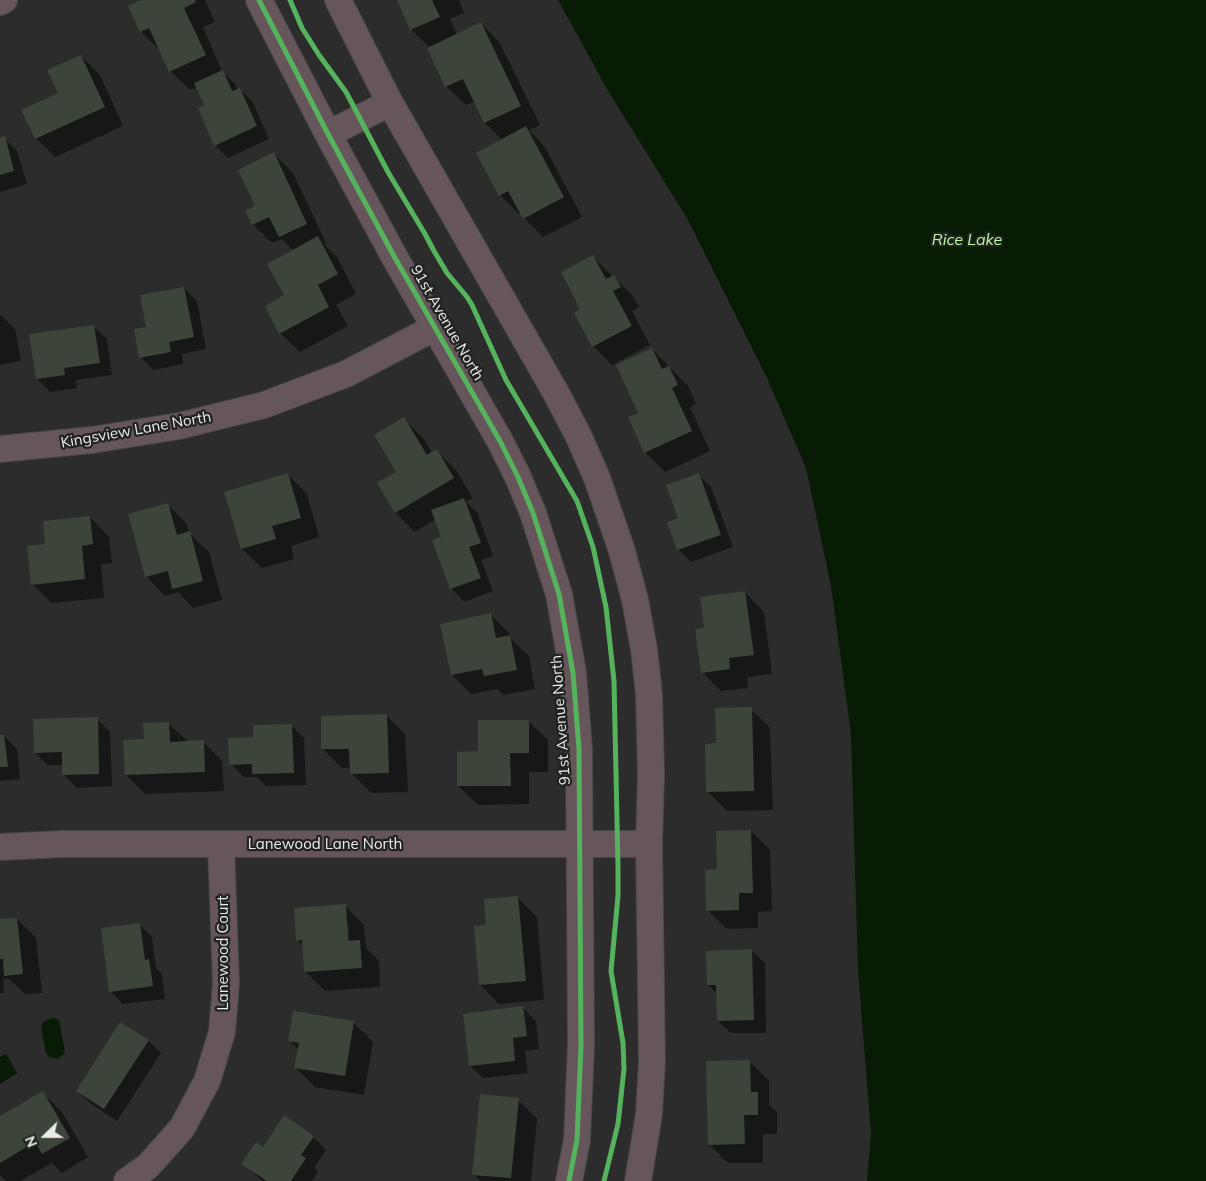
<!DOCTYPE html>
<html>
<head>
<meta charset="utf-8">
<style>
	body { margin:0 }
	#map { position:relative; width:1206px; height:1181px; overflow:hidden; background:#2b2c2b; font-family:Mulish,sans-serif }
	canvas { display:block }
	.north { position:absolute; left:20px; top:1111px; width:50px; height:50px; -webkit-text-stroke:4px #212320; paint-order:stroke; rotate:248deg; font-size:14px; font-weight:700; line-height:20px; text-align:center; color:#ebecea }
	.north::after { content:''; display:block; margin:auto; width:18px; height:22px; background:#ebecea; clip-path:polygon(50% 0,100% 100%,50% 72%,0 100%) }
</style>
</head>
<body>
<div id="map">
<canvas width="1206" height="1181"></canvas>
<div class="north">N</div>
</div>
<script>
const context = document.querySelector('canvas').getContext('2d');
context.lineJoin = 'round';
function fill(path, color) { context.fillStyle = color; context.fill(path, 'evenodd'); }
const poly = rows => new Path2D(rows.map(r => 'M' + r).join(''));
function strokePath(path, color, width, dash) { context.strokeStyle = color; context.lineWidth = width; context.lineCap = dash ? 'butt' : 'round'; context.setLineDash(dash || []); context.stroke(path); }
function drawText(font, color, halo, rows, align = 'center') {
  context.font = font + ' Mulish,sans-serif'; context.lineWidth = 4.5; context.setLineDash([]); context.textBaseline = 'middle'; context.strokeStyle = halo; context.fillStyle = color; for (const [text, x, y, turn = 0] of rows) {
    context.save(); context.translate(x, y); context.rotate((+turn || 0) * Math.PI / 180); context.textAlign = isNaN(turn) ? turn : align; if (halo) context.strokeText(text, 0, 0); context.fillText(text, 0, 0); context.restore();
  }
}
fill(poly([
	[558,0,1206,0,1206,1181,867,1181,871,1134,858,970,851,734,831,586,806,468,767,378,687,218,607,89],
	[52,1018,59,1020,65,1052,62,1056,57,1059,49,1057,46,1052,41,1028,43,1022],
	[6,1054,17,1073,0,1084,0,1057]
]), '#081b04');
fill(poly([
	[144,0,205,0,215,22,203,27,222,71,235,84,238,90,240,89,253,102,269,139,228,158,215,145,206,106,197,87,190,90,170,71,161,51,141,32,130,6],
	[398,0,459,0,464,13,450,19,457,35,481,23,500,43,540,125,529,130,545,147,582,217,543,237,524,218,521,213,519,214,500,195,502,140,485,123,475,101,466,105,446,86,430,48,411,29],
	[81,56,100,75,123,126,55,157,36,138],
	[4,138,17,151,27,184,0,192,0,139],
	[274,154,293,173,326,243,324,244,337,257,356,294,336,305,348,326,300,352,280,333,294,251,282,239,272,243,253,224,257,207],
	[593,257,633,296,639,307,632,311,650,345,612,365,593,346],
	[184,288,197,301,206,349,182,354,183,364,153,370,141,357,147,328],
	[0,314,15,329,21,361,0,365],
	[94,327,107,339,112,375,76,380,77,388,50,392,37,379],
	[652,349,688,386,696,404,690,407,710,451,665,472,645,452,640,413],
	[404,419,423,438,432,453,437,451,456,470,473,498,466,502,477,512,493,556,481,560,493,591,464,602,452,589,434,541,443,537,436,519,415,532,396,513,378,484,397,472],
	[698,474,711,487,733,547,691,562,678,549,679,519],
	[288,475,307,494,319,537,291,546,294,559,262,568,242,549,226,492],
	[168,505,187,524,189,533,209,552,222,600,193,608,178,592,165,596,146,576],
	[90,517,109,537,112,563,101,564,104,598,52,603,32,584,47,546],
	[745,592,764,612,772,674,747,677,748,688,721,691,702,672,706,629],
	[491,615,510,634,511,639,529,656,535,689,504,695,498,689,471,694,452,675],
	[751,709,770,728,773,810,727,811,708,792,717,744],
	[386,715,405,734,408,792,371,793,351,773,351,768,342,768,323,749],
	[97,719,110,732,112,786,77,788,64,775,63,765,48,765,35,753],
	[528,721,548,740,548,772,529,772,529,804,478,805,458,786,479,753],
	[169,724,188,742,203,742,222,761,224,791,145,794,126,775,145,740],
	[291,725,304,738,306,785,266,786,257,777,244,777,231,764,255,738],
	[0,736,4,736,17,749,20,779,0,781],
	[751,831,770,850,772,911,758,912,758,928,727,929,707,910,718,870],
	[517,897,537,917,544,1000,499,1004,480,985,487,926],
	[345,906,364,925,366,948,379,961,380,987,325,991,306,972,304,947,297,940],
	[346,924,348,924,350,947,348,947],
	[17,919,36,938,42,993,25,994,9,979,3,979,4,993,0,993,0,920],
	[139,924,152,937,156,968,162,974,165,999,123,1004,110,991],
	[752,951,765,963,766,1033,731,1033,718,1021,718,994,708,985],
	[523,1008,536,1021,539,1049,525,1051,528,1073,483,1078,470,1066],
	[353,1022,373,1042,364,1095,315,1087,296,1068,299,1050,289,1040],
	[148,1040,161,1053,117,1121,90,1103,77,1091],
	[750,1062,769,1081,769,1105,777,1112,777,1134,763,1134,763,1163,728,1163,709,1144],
	[43,1093,62,1112,88,1157,62,1173,52,1163,20,1181,6,1181,0,1175,0,1118],
	[518,1100,537,1119,531,1181,480,1181,474,1174],
	[313,1137,326,1150,314,1168,318,1172,312,1181,263,1181,243,1164,263,1149]
]), '#0007');
fill(poly([
	[141,0,195,0,196,2,184,8,206,55,169,72,149,28,140,32,128,6],
	[397,0,432,0,440,17,410,30],
	[481,22,521,106,484,123,463,79,445,87,427,48],
	[81,55,105,107,35,139,21,110,58,93,47,70],
	[223,70,232,91,240,88,257,126,214,146,198,108,204,105,194,83],
	[526,126,564,197,523,219,508,191,499,196,476,153],
	[5,136,14,171,0,175,0,138],
	[274,152,307,224,279,237,269,217,252,225,245,211,255,206,238,170],
	[318,236,338,274,318,285,329,307,279,334,265,306,284,295,267,264],
	[593,255,606,279,614,275,621,287,613,291,632,326,592,347,574,313,580,309,561,272],
	[184,287,194,337,169,342,171,352,139,358,134,329,146,327,140,295],
	[94,325,100,363,64,368,65,375,36,379,29,334],
	[652,348,662,369,669,366,678,385,672,388,692,431,644,453,628,417,638,413,616,365],
	[404,417,427,455,437,449,454,478,395,513,377,483,396,472,374,435],
	[288,473,301,518,272,526,276,539,241,549,224,492],
	[699,473,721,535,677,550,667,522,678,518,666,485],
	[464,498,481,543,469,547,481,578,450,589,432,540,441,537,431,510],
	[168,503,177,535,190,531,203,581,172,589,168,571,145,577,128,514],
	[90,516,93,544,82,546,85,579,31,585,27,546,45,544,43,521],
	[745,591,754,655,729,658,730,669,701,673,695,629,704,628,700,597],
	[491,613,496,638,510,635,517,670,484,676,482,669,451,675,440,624],
	[752,707,754,791,706,792,705,744,716,743,715,708],
	[387,714,389,773,350,774,349,749,321,749,321,716],
	[98,717,99,774,62,775,62,752,34,753,33,719],
	[478,720,529,720,529,753,510,753,511,786,457,786,457,752,478,751],
	[169,722,170,742,204,740,205,772,125,775,123,740,144,739,143,723],
	[292,724,294,773,252,774,252,764,229,765,228,738,253,737,253,725],
	[0,735,4,735,8,767,0,767],
	[751,830,753,893,739,893,739,910,706,911,705,870,717,869,716,831],
	[518,896,526,981,479,985,474,926,486,925,484,899],
	[346,904,348,941,360,940,362,968,304,972,302,940,296,941,294,908],
	[17,918,23,974,4,976,3,959,0,959,0,919],
	[140,923,145,960,149,959,153,986,109,992,101,928],
	[752,949,754,1020,717,1021,716,985,707,985,706,951],
	[523,1006,527,1036,513,1038,515,1061,469,1066,463,1014],
	[293,1011,354,1021,345,1076,294,1068,299,1043,288,1041],
	[120,1022,149,1040,104,1109,76,1091],
	[750,1060,751,1092,758,1092,758,1115,744,1115,745,1144,708,1145,706,1061],
	[43,1091,70,1138,42,1154,35,1142,0,1163,0,1116],
	[480,1094,519,1098,511,1178,472,1175],
	[284,1115,314,1136,301,1155,306,1158,291,1181,267,1181,241,1164,256,1142,263,1147]
]), '#3d453a');
const street = poly([
	[259,0,328,134,395,258,500,441,518,477,533,513,559,594,573,673,579,749,581,1046,577,1140,569,1181],
	[338,0,390,103,556,393,578,435,597,478,622,551,635,600,644,649,649,694,651,774,649,844,652,1061,649,1114,638,1181],
	[0,2,4,0],
	[328,134,390,103],
	[0,449,92,440,179,426,264,405,346,374,434,328],
	[0,847,62,844,649,844],
	[127,1181,148,1166,182,1128,207,1081,222,1032,226,983,221,844]
]);
strokePath(street, '#464746', 28);
strokePath(street, '#66565b', 26);
strokePath(poly([
	[259,0,328,134,395,258,500,441,518,477,533,513,559,594,573,673,579,749,581,1046,577,1140,569,1181],
	[290,0,302,28,319,55,346,92,388,172,425,234,434,251,447,273,467,297,472,305,506,380,577,501,593,547,606,607,614,681,618,866,618,896,611,971,623,1043,624,1069,618,1124,604,1181]
]), '#56b35d', 5);
drawText('15px', '#ebecea', '#212320', [
	["91st Avenue North",447,323,60],
	["Kingsview Lane North",136,430,-10],
	["91st Avenue North",561,720,-94],
	["Lanewood Lane North",325,844],
	["Lanewood Court",223,953,-90]
]);
drawText('italic 16px', '#b8f6a0', '#212320', [
	["Rice Lake",967,240]
]);
</script>
</body>
</html>
